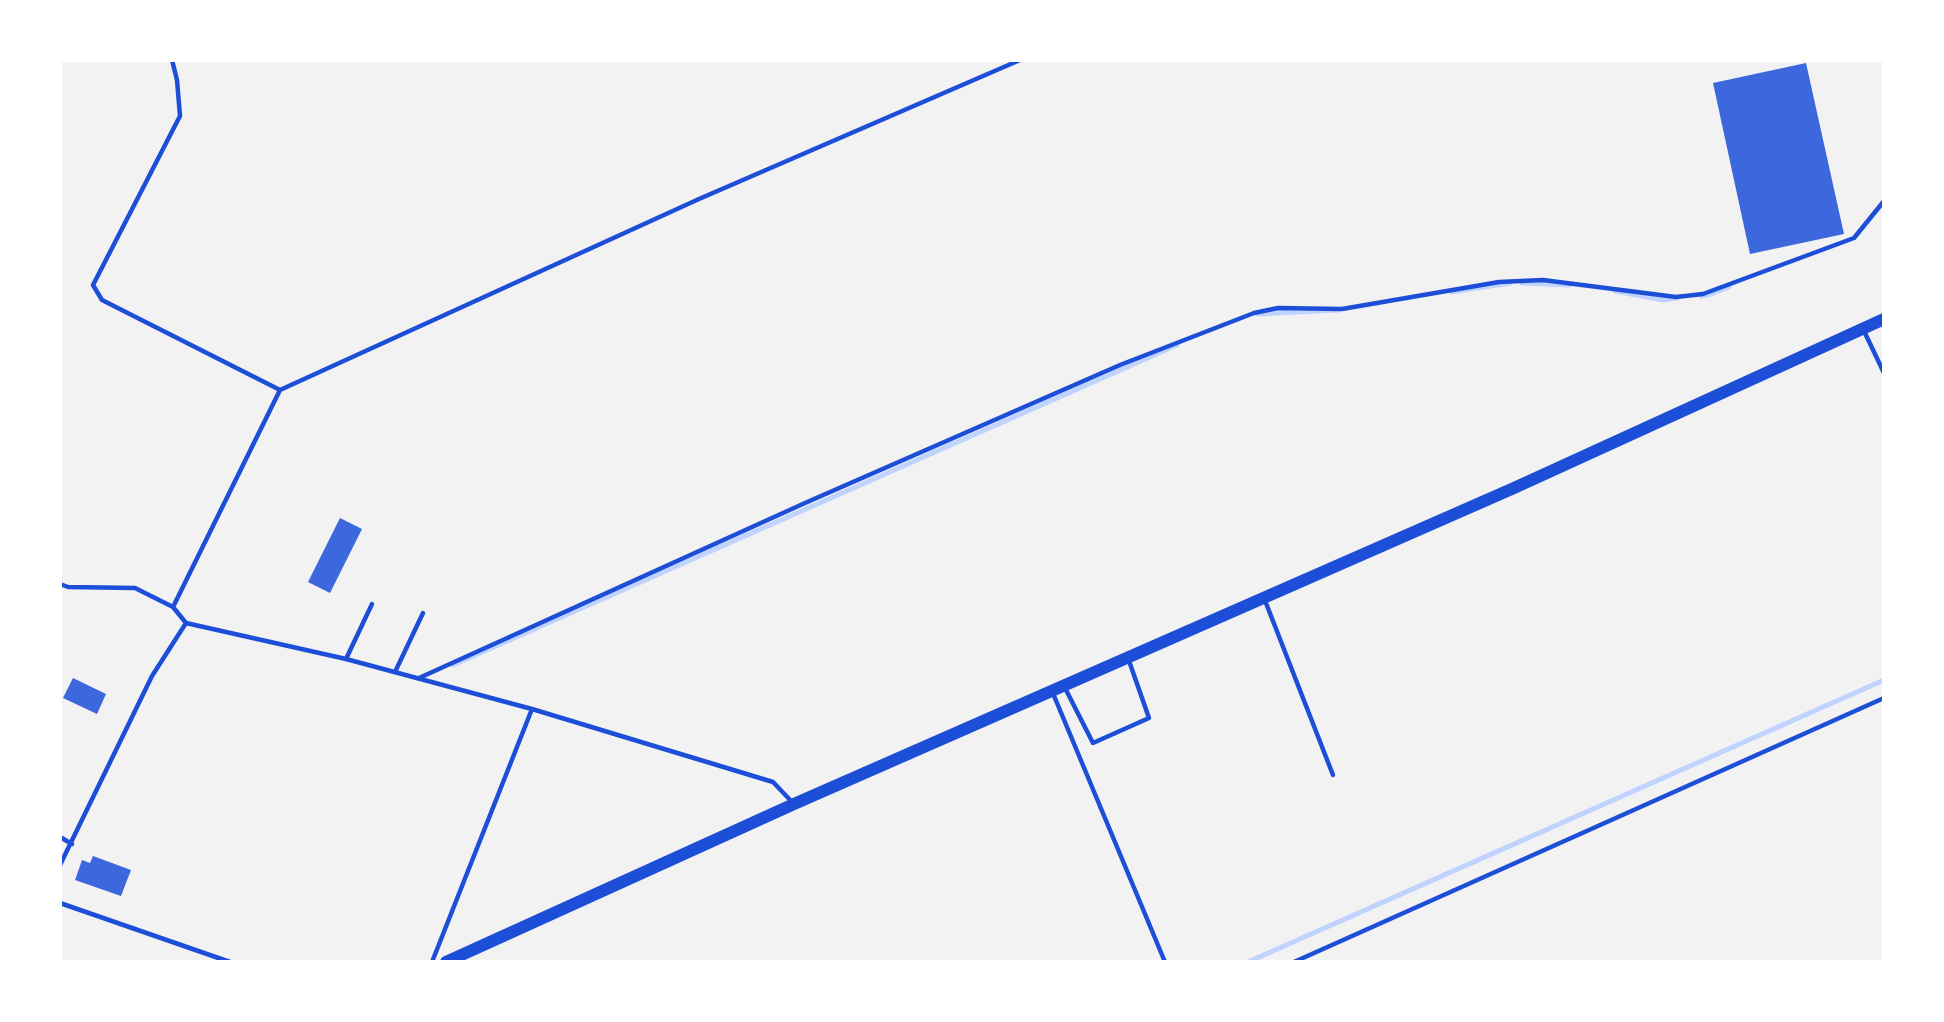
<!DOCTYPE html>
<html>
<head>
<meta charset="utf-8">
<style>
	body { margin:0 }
	#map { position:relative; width:1944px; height:1022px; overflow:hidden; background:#f2f2f2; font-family:"PT Sans",sans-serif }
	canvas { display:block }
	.frame { position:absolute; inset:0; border:62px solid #fff; pointer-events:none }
</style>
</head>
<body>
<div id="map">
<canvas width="1944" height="1022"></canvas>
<div class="frame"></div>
</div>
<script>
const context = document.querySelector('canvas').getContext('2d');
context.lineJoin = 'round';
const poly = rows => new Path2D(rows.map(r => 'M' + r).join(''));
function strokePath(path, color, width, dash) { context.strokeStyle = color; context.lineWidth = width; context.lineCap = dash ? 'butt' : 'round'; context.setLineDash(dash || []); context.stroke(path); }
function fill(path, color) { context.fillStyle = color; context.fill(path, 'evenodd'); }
strokePath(poly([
	[1522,283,1570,285],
	[1615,291,1663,300,1677,298],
	[1451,292,1510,283],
	[1701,296,1708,295,1729,287],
	[1258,314,1338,310],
	[453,665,1177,345],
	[1248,962,1884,680]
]), '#bfd3fe', 5);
fill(poly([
	[1806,63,1844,234,1750,254,1713,83],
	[340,518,362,529,330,593,308,582],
	[73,678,106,694,97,714,63,698],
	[93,856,131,870,121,896,75,880,82,860,90,863]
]), '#3d67dc');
strokePath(poly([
	[172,60,177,80,180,116,93,285,102,300,280,390],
	[1864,331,1884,373],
	[60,584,68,587,135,588,173,607,186,623,346,659,532,709,773,782,792,802],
	[1264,598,1333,775],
	[173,607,280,390,699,199,1020,60],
	[346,659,372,604],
	[395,672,423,613],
	[419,678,805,503,1120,365,1254,313,1278,308,1342,309,1499,282,1543,280,1676,297,1703,294,1854,238,1884,201],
	[1064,686,1093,743,1149,718,1128,658],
	[1052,691,1165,962],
	[60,837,72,844],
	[60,865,152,676,186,623],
	[60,903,230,962],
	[432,962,532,709],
	[1294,962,1884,698]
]), '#1d4ed8', 4.5);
strokePath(poly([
	[446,962,794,804,1514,488,1884,319]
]), '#1d4ed8', 12);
</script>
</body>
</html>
